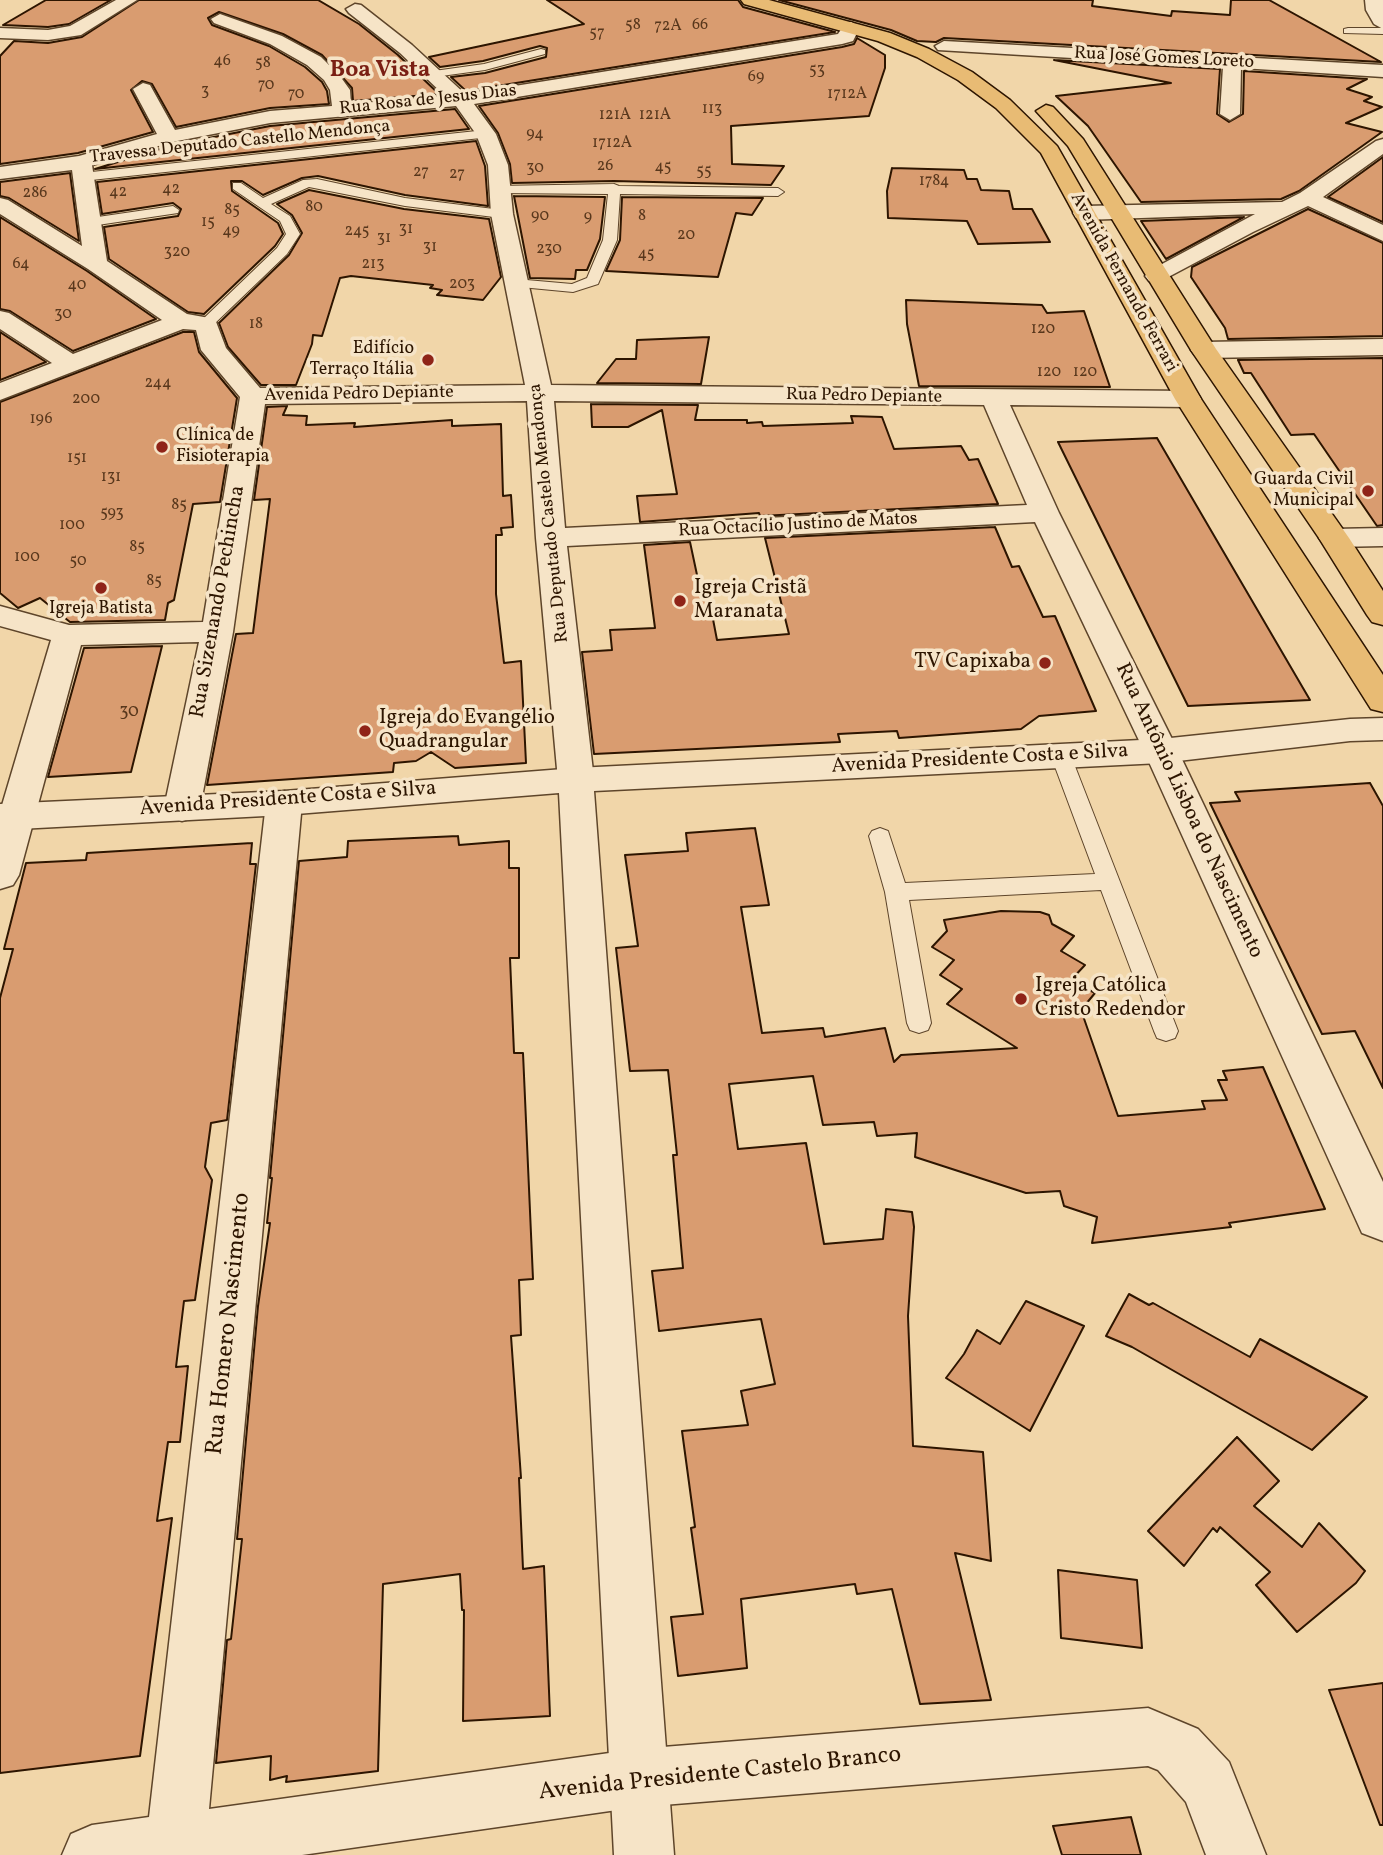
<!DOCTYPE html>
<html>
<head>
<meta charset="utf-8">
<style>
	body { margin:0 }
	canvas { display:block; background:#f1d6a9 }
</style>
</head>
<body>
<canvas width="1383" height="1855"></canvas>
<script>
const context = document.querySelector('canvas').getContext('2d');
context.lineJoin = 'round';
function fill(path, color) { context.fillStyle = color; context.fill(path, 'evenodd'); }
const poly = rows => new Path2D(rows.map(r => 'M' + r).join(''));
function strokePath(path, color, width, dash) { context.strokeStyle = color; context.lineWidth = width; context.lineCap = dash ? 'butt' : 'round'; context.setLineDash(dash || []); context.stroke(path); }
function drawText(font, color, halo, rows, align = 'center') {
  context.font = font + ' Vollkorn,serif'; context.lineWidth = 7; context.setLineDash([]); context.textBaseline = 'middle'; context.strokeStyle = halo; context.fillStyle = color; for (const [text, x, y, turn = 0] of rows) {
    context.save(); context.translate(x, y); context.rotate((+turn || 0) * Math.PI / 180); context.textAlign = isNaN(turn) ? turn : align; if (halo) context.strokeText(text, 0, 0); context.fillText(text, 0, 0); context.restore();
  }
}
const building = poly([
	[46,0,111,0,69,24,48,27,3,25,46,0],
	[139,0,318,0,359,24,398,55,439,94,353,101,352,88,322,55,283,34,219,12,208,18,212,25,269,46,305,67,322,82,327,91,329,104,270,108,176,127,152,84,142,81,131,90,153,132,78,153,0,164,0,56,14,41,48,43,82,37,139,0],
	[547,0,738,0,743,7,835,32,466,91,451,77,485,73,546,57,547,48,540,46,483,61,440,67,429,57,584,24,547,0],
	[779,0,1093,0,1092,6,1171,16,1172,11,1230,15,1231,0,1269,0,1381,62,944,38,936,42,917,41,891,30,779,0],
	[857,38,885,55,885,68,869,116,731,126,732,164,784,166,771,185,614,181,512,183,510,164,498,133,479,106,842,47,854,44,857,38],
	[1054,60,1220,69,1217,114,1229,122,1243,114,1244,71,1367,79,1347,89,1372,97,1364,101,1382,107,1346,123,1382,132,1299,191,1281,199,1141,202,1088,126,1056,96,1171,83,1054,60],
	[455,109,469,129,95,169,173,145,270,126,455,109],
	[476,141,485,166,488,206,405,195,318,176,302,178,263,195,242,181,231,181,232,191,278,223,283,234,275,246,204,314,188,312,109,259,104,227,178,216,181,209,173,203,102,214,97,182,476,141],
	[1383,157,1383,222,1328,197,1383,157],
	[892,168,964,170,967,179,977,179,981,190,1009,191,1013,209,1032,209,1050,242,978,244,967,221,888,218,887,191,892,168],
	[70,173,79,241,9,198,0,196,0,182,70,173],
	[309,190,404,209,489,219,501,277,483,300,437,295,442,290,430,288,433,285,351,276,340,278,322,336,313,335,312,344,296,385,261,385,228,347,219,323,289,255,302,233,292,215,277,204,309,190],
	[514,196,605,197,600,239,587,270,576,270,575,279,530,278,514,196],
	[622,197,763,198,752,215,736,213,718,277,606,271,620,240,622,197],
	[1308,209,1383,243,1383,336,1228,339,1225,328,1191,277,1192,267,1308,209],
	[0,217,87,271,156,319,73,351,10,311,0,309,0,217],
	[1244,217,1166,259,1141,221,1244,217],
	[906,300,1042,305,1047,313,1084,311,1110,387,919,386,907,324,906,300],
	[0,332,46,362,0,380,0,332],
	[183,332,194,332,199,352,237,398,220,502,193,504,174,600,168,603,165,620,70,622,40,598,18,608,0,593,0,402,183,332],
	[709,337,701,384,597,383,616,359,636,359,637,340,709,337],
	[1383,358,1383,525,1377,526,1314,434,1291,435,1251,373,1244,373,1238,360,1383,358],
	[591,404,698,405,695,420,747,420,747,423,762,422,763,426,853,423,851,416,882,417,894,449,961,446,969,460,978,459,998,504,760,516,759,513,640,522,637,496,677,494,662,410,628,427,592,427,591,404],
	[287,406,283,415,307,416,306,425,355,423,354,427,452,420,452,426,501,424,503,496,511,495,513,527,501,528,502,535,496,535,496,594,504,663,521,661,526,763,455,768,431,752,416,761,394,763,393,772,207,785,236,634,253,633,270,499,254,500,267,407,287,406],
	[1157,438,1310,700,1188,706,1058,442,1157,438],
	[995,527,1012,567,1019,566,1043,617,1055,616,1096,711,1039,716,1021,729,899,738,897,731,838,734,840,742,594,754,582,652,612,650,610,630,655,628,644,545,690,542,700,589,707,588,717,640,789,634,765,538,995,527],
	[162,646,131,772,48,777,84,648,162,646],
	[1370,783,1383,806,1383,1088,1355,1031,1322,1034,1210,803,1240,801,1235,792,1370,783],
	[755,828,769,905,741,907,762,1033,823,1028,825,1037,885,1028,894,1062,901,1055,1017,1048,947,1004,962,989,940,975,954,960,932,947,947,931,944,920,1001,911,1040,912,1049,915,1052,924,1074,936,1061,951,1085,965,1071,980,1095,993,1081,1010,1118,1116,1205,1109,1202,1101,1227,1100,1218,1080,1227,1080,1223,1071,1263,1067,1325,1209,1229,1223,1231,1227,1092,1243,1097,1217,1064,1206,1060,1191,1026,1193,915,1157,917,1133,877,1136,874,1122,823,1125,813,1076,729,1084,738,1149,806,1143,824,1244,883,1239,886,1209,912,1212,914,1227,908,1316,913,1446,983,1452,991,1561,955,1553,991,1700,920,1704,892,1589,857,1594,855,1584,741,1599,747,1668,678,1676,671,1617,703,1614,691,1528,695,1527,682,1431,748,1425,741,1391,775,1384,761,1319,659,1331,652,1271,683,1268,673,1155,677,1155,668,1070,630,1071,616,948,638,946,625,855,688,851,686,833,755,828],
	[458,836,459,845,509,841,509,868,519,868,519,958,510,958,514,1053,523,1053,533,1279,519,1280,521,1335,511,1336,521,1478,519,1478,523,1569,544,1566,550,1716,463,1721,464,1610,462,1610,460,1574,383,1584,378,1771,286,1782,287,1776,270,1780,271,1756,216,1763,227,1640,231,1639,242,1539,237,1539,258,1306,270,1223,267,1223,272,1178,270,1178,299,861,347,857,348,841,458,836],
	[252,843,250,864,256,864,227,1120,211,1123,205,1167,212,1180,195,1300,184,1301,176,1367,188,1366,180,1442,168,1442,157,1521,172,1518,140,1756,0,1773,0,998,13,949,4,949,26,863,86,860,87,853,252,843],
	[1129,1294,1149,1305,1153,1303,1250,1357,1260,1339,1367,1397,1312,1450,1132,1347,1106,1336,1129,1294],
	[1026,1301,1084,1326,1030,1431,946,1378,964,1354,977,1330,1000,1344,1026,1301],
	[1237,1437,1279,1481,1254,1506,1302,1547,1319,1523,1365,1571,1356,1583,1297,1632,1256,1585,1270,1572,1220,1527,1217,1532,1213,1528,1184,1566,1148,1531,1237,1437],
	[1058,1570,1137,1580,1142,1648,1061,1638,1058,1570],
	[1383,1683,1383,1825,1380,1825,1329,1690,1383,1683],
	[1131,1817,1141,1855,1062,1855,1053,1826,1131,1817]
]);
fill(building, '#d99c70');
strokePath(building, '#2d1500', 2);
const service = poly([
	[1348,28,1383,28,1383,34,1344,33,1344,29,1348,28],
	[541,49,545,50,545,54,485,70,434,77,428,74,434,71,484,64,541,49],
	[486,130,492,134,490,137,82,181,76,177,82,173,486,130],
	[317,179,405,198,502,210,508,214,502,218,405,206,309,187,271,204,290,216,300,234,287,254,211,327,201,327,199,324,201,321,277,248,286,234,280,221,233,189,233,183,241,183,263,198,303,180,317,179],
	[614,184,619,186,778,188,784,192,778,196,620,194,617,240,598,284,573,292,510,286,508,283,515,279,572,284,587,278,603,240,608,194,500,193,494,189,496,186,614,184],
	[173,206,179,210,178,213,91,226,84,222,91,218,173,206],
	[1061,749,1068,751,1071,756,1178,1031,1175,1038,1166,1041,1157,1038,1154,1031,1101,890,909,900,931,1023,928,1030,919,1033,910,1030,907,1023,885,892,869,836,872,831,880,828,888,831,905,883,1095,874,1051,756,1054,751,1061,749]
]);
const minor = poly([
	[116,0,137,0,81,35,48,40,0,38,0,28,48,30,70,26,116,0],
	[1365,0,1383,0,1383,29,1374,24,1366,10,1365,0],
	[355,4,361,5,412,45,465,94,838,34,845,23,851,22,860,27,853,41,842,44,474,104,496,134,508,165,513,214,551,385,1188,391,1197,393,1201,399,1197,405,1188,407,1010,405,1059,513,1178,751,1383,1182,1383,1241,1362,1233,1144,751,1035,522,567,546,594,780,588,789,576,792,564,789,558,780,536,538,527,401,265,404,233,632,200,808,195,817,182,821,169,817,164,808,199,642,81,645,19,875,13,885,0,889,0,812,51,640,0,626,0,606,69,625,203,622,240,397,201,350,196,330,183,329,0,400,0,383,52,363,0,329,0,311,9,313,73,354,162,320,88,269,0,214,0,198,8,200,82,246,72,170,0,179,0,167,79,156,157,134,133,89,143,83,150,85,175,130,270,111,332,106,330,90,324,80,307,65,270,44,214,23,211,19,220,14,282,36,321,57,340,76,350,90,351,104,445,96,400,53,349,13,346,9,355,4],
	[456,106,476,134,488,165,491,214,525,385,260,388,226,348,215,319,187,314,107,261,92,165,172,142,270,123,456,106],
	[554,401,984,405,1027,505,565,528,554,401],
	[944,41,1383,65,1383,77,1241,68,1240,114,1230,120,1220,114,1223,67,938,50,935,46,944,41],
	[1383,139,1383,154,1323,197,1383,225,1383,241,1308,206,1253,232,1157,283,1149,281,1145,276,1149,271,1255,214,1084,220,1076,218,1073,213,1076,208,1084,206,1282,202,1300,193,1376,141,1383,139],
	[1383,339,1383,355,1204,358,1195,355,1191,350,1195,345,1204,342,1383,339],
	[1383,528,1383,546,1334,547,1324,544,1319,538,1324,532,1334,529,1383,528],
	[284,791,297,794,302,803,209,1809,638,1749,1148,1708,1198,1729,1229,1762,1266,1855,1206,1855,1186,1802,1158,1770,1148,1766,638,1807,302,1855,62,1855,71,1834,92,1825,149,1817,266,803,271,794,284,791]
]);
const tertiary = poly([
	[1383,718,1383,740,1350,741,1161,763,594,791,674,1855,614,1855,559,793,284,815,0,830,0,804,284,791,576,768,1161,739,1350,719,1383,718]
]);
const primary = poly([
	[741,0,769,0,890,33,929,49,972,72,1010,100,1057,146,1201,399,1383,675,1383,712,1371,709,1175,399,1041,153,996,108,958,80,917,57,878,41,744,4,741,0],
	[1046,105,1053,107,1083,139,1216,349,1349,538,1383,591,1383,625,1372,622,1367,615,1319,538,1191,350,1068,146,1036,111,1046,105]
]);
strokePath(service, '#5e452a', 2);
strokePath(minor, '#5e452a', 3);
strokePath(tertiary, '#5e452a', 3);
strokePath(primary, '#2d1500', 3);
fill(service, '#f6e4c7');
fill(minor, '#f6e4c7');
fill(tertiary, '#f6e4c7');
fill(primary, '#e8bb74');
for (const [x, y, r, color] of [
	[428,360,7,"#8f2418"],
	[162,447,7,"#8f2418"],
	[1368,491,7,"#8f2418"],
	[101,588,7,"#8f2418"],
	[680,601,7,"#8f2418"],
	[1045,663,7,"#8f2418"],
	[365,731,7,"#8f2418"],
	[1021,999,7,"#8f2418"]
]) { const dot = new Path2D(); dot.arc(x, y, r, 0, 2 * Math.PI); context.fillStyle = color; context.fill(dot); strokePath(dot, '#f6e4c7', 2.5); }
drawText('16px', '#58371c', null, [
	["58",633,26],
	["66",700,26],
	["72A",668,27],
	["57",597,34],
	["46",222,62],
	["58",263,64],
	["53",817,71],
	["69",756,78],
	["70",266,86],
	["3",205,92],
	["70",296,95],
	["1712A",847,95],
	["113",712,110],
	["121A",615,116],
	["121A",655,116],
	["94",535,135],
	["1712A",612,144],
	["26",605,167],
	["45",663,168],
	["30",535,169],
	["55",704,172],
	["27",421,173],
	["27",457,175],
	["1784",934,182],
	["42",171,190],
	["42",118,193],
	["286",35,194],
	["80",314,208],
	["85",232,211],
	["90",540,217],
	["8",642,217],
	["9",588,218],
	["15",208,223],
	["31",406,230],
	["49",231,232],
	["245",357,232],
	["20",686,236],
	["31",384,239],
	["31",430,248],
	["230",549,250],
	["320",177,253],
	["45",646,255],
	["64",21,265],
	["213",373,265],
	["203",462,285],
	["40",77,286],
	["30",63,315],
	["18",256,325],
	["120",1043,330],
	["120",1049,373],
	["120",1085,373],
	["244",158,384],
	["200",86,400],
	["196",41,420],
	["151",77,459],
	["131",111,478],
	["85",179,506],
	["593",112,514],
	["100",72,526],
	["85",137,548],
	["100",27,558],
	["50",78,562],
	["85",154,582]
]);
drawText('18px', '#2d1500', '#f6e4c7', [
	["Rua José Gomes Loreto",1164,59,3],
	["Rua Rosa de Jesus Dias",428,101,-6],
	["Travessa Deputado Castello Mendonça",240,143,-6],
	["Avenida Fernando Ferrari",1123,283,61],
	["Avenida Pedro Depiante",359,395,-1],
	["Rua Pedro Depiante",864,397,1],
	["Rua Deputado Castelo Mendonça",550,513,-96],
	["Rua Octacílio Justino de Matos",798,526,-3]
]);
drawText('18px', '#2d1500', '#f6e4c7', [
	["Edifício",414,350],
	["Terraço Itália",414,371],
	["Clínica de",176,437,"left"],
	["Fisioterapia",176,458,"left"],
	["Guarda Civil",1354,481],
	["Municipal",1354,502],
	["Igreja Batista",101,610,"center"]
], 'right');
drawText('18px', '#58371c', null, [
	["30",129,713]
]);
drawText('21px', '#2d1500', '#f6e4c7', [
	["Igreja Cristã",694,589],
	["Maranata",694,613],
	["TV Capixaba",1031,663,"right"],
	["Igreja do Evangélio",379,719],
	["Quadrangular",379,743],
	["Igreja Católica",1035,987],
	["Cristo Redendor",1035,1011]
], 'left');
drawText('21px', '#2d1500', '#f6e4c7', [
	["Rua Sizenando Pechincha",219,602,-80],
	["Avenida Presidente Costa e Silva",980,760,-3],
	["Avenida Presidente Costa e Silva",288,800,-4],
	["Rua Antônio Lisboa do Nascimento",1188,811,65]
]);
drawText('bold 23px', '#7a1f14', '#f6e4c7', [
	["Boa Vista",380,72]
]);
drawText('24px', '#2d1500', '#f6e4c7', [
	["Rua Homero Nascimento",230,1324,-84],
	["Avenida Presidente Castelo Branco",720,1775,-6]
]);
</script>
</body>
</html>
